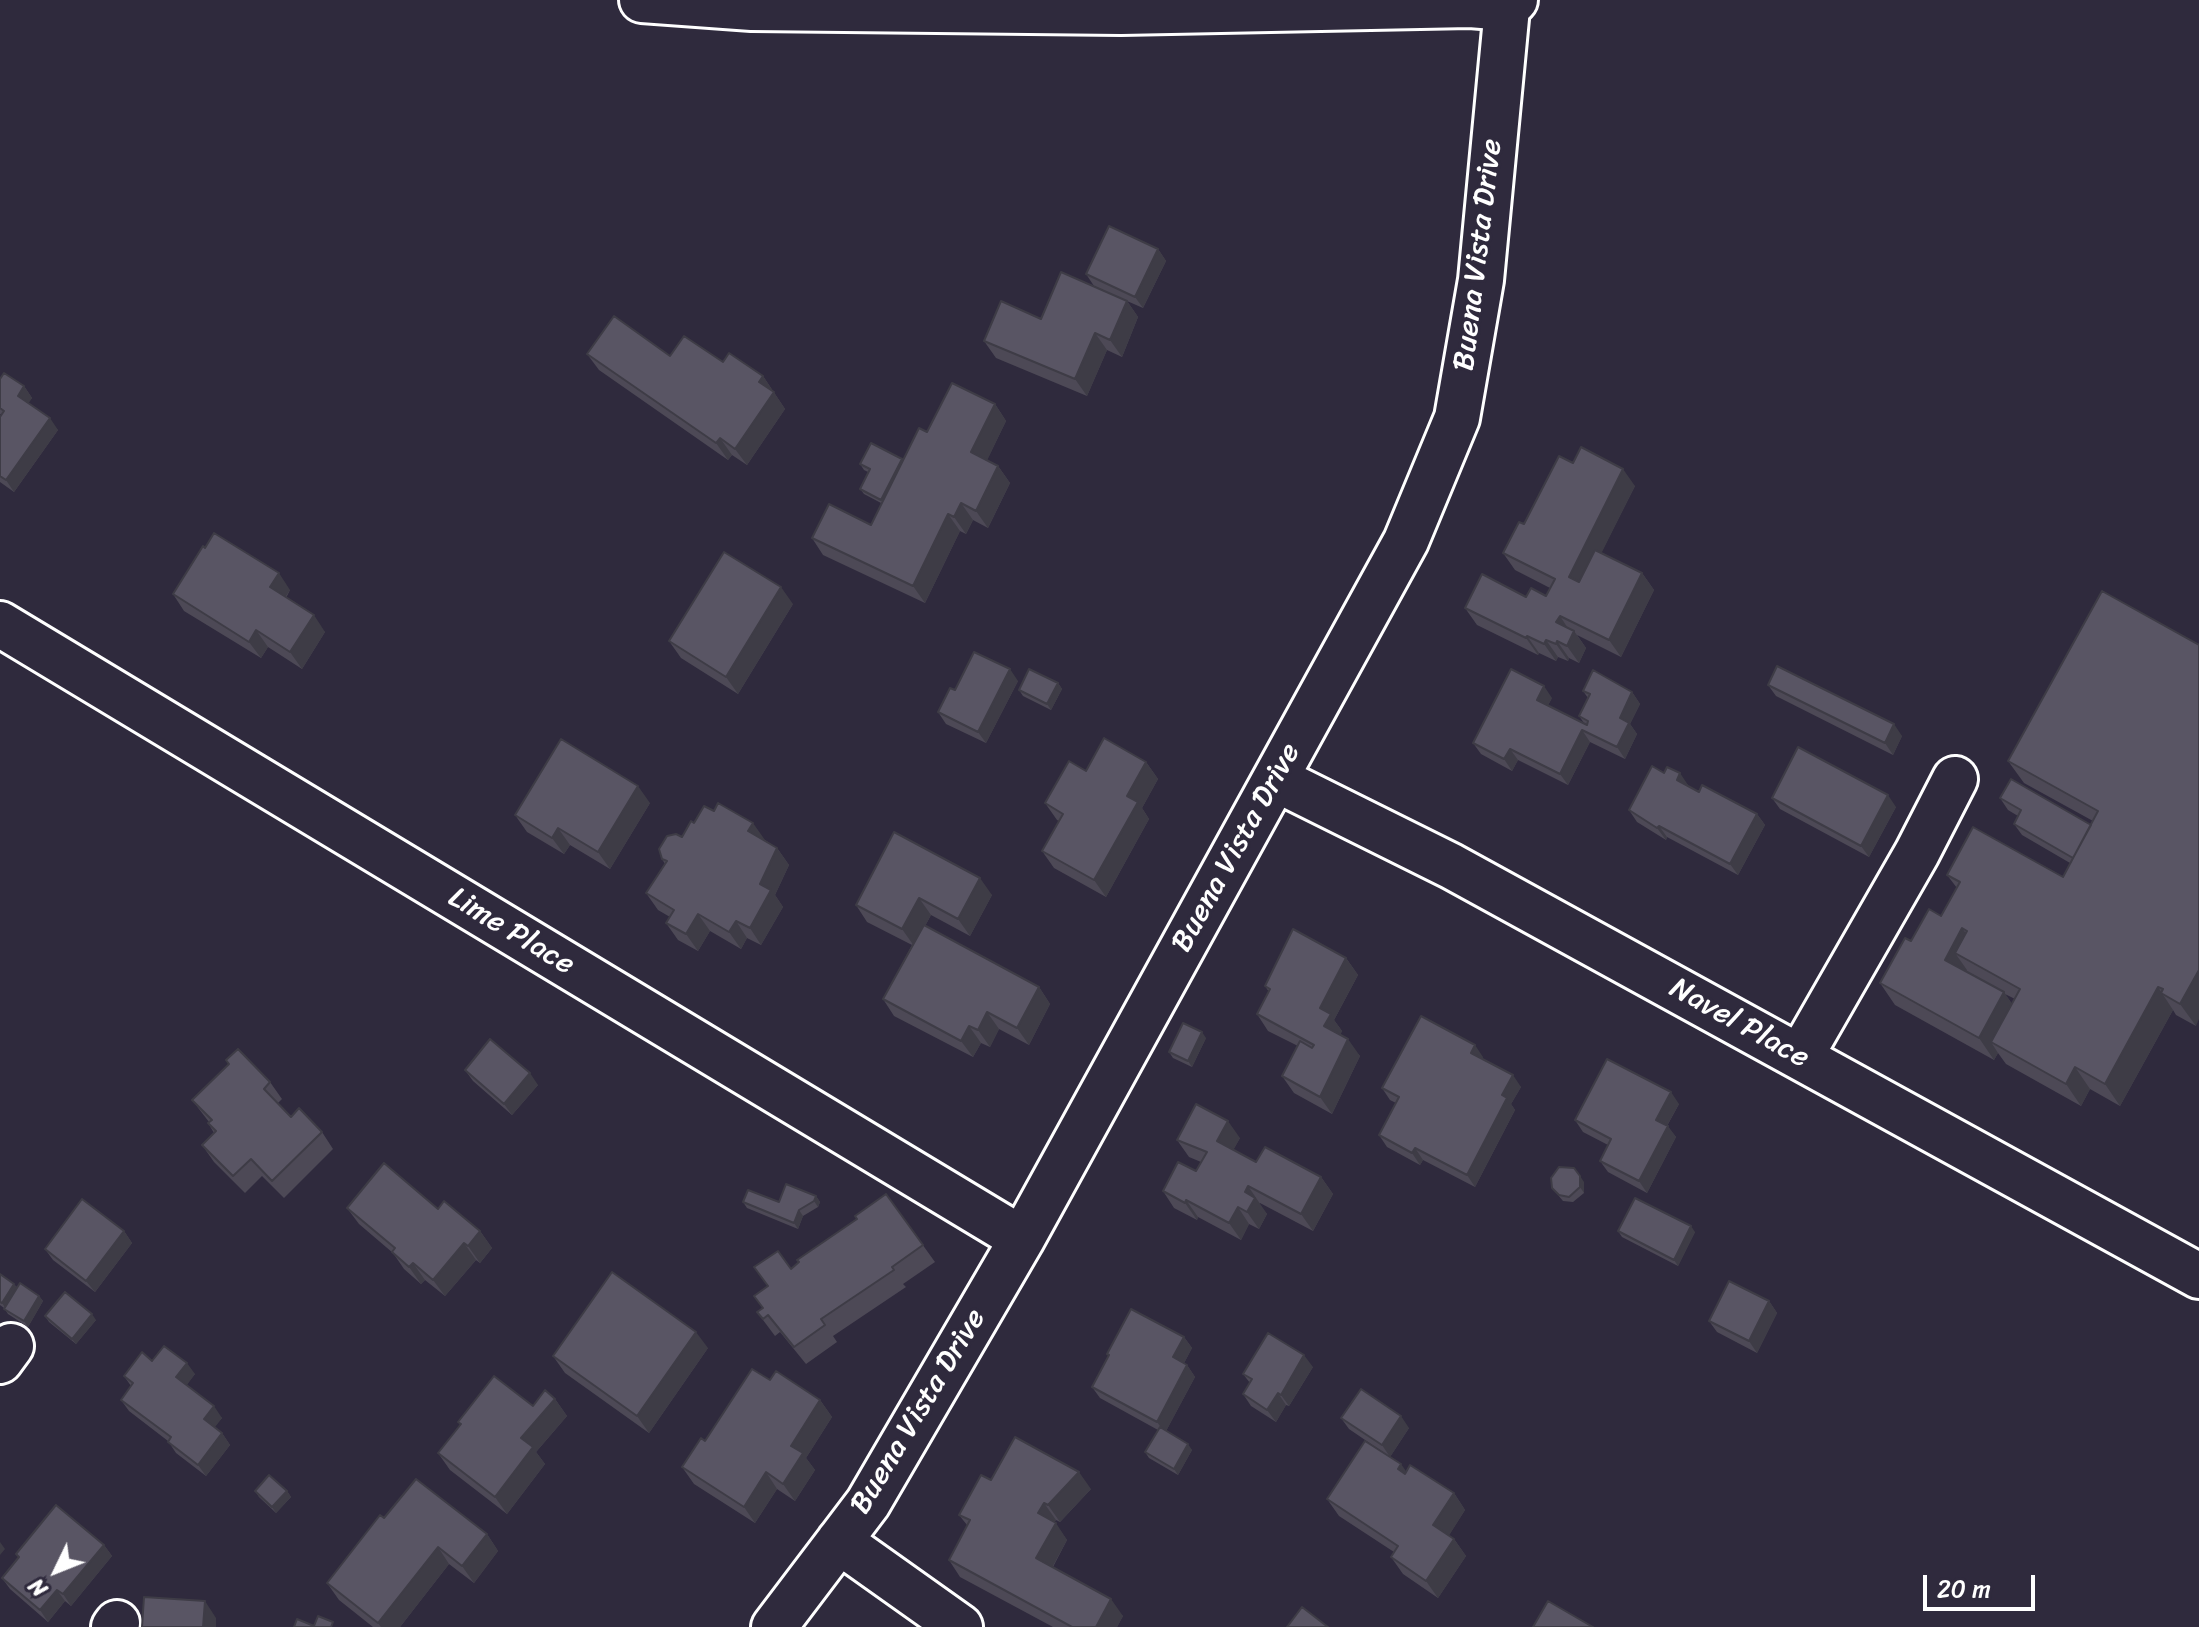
<!DOCTYPE html>
<html>
<head>
<meta charset="utf-8">
<style>
	body { margin:0 }
	#map { position:relative; width:2199px; height:1627px; overflow:hidden; background:#2f2a3d; font-family:Sriracha,sans-serif }
	canvas { display:block }
	.north { position:absolute; left:16px; top:1531px; width:80px; height:80px; -webkit-text-stroke:6px #2f2a3d; paint-order:stroke; rotate:227deg; font-size:22px; font-weight:700; line-height:32px; text-align:center; color:#fff }
	.north::after { content:''; display:block; margin:auto; width:28px; height:36px; background:#fff; clip-path:polygon(50% 0,100% 100%,50% 72%,0 100%) }
	.scale { position:absolute; left:1923px; top:1575px; width:112px; height:36px; box-sizing:border-box; border:4px solid #fff; border-top:0; padding-left:10px; font-size:24px; line-height:28px; white-space:nowrap; color:#fff; -webkit-text-stroke:6px #2f2a3d; paint-order:stroke }
</style>
</head>
<body>
<div id="map">
<canvas width="2199" height="1627"></canvas>
<div class="north">N</div>
<div class="scale">20 m</div>
</div>
<script>
const context = document.querySelector('canvas').getContext('2d');
context.lineJoin = 'round';
const poly = rows => new Path2D(rows.map(r => 'M' + r).join(''));
function strokePath(path, color, width, dash) { context.strokeStyle = color; context.lineWidth = width; context.lineCap = dash ? 'butt' : 'round'; context.setLineDash(dash || []); context.stroke(path); }
function fill(path, color) { context.fillStyle = color; context.fill(path, 'evenodd'); }
function drawText(font, color, halo, rows, align = 'center') {
  context.font = font + ' Sriracha,sans-serif'; context.lineWidth = 6; context.setLineDash([]); context.textBaseline = 'middle'; context.strokeStyle = halo; context.fillStyle = color; for (const [text, x, y, turn = 0] of rows) {
    context.save(); context.translate(x, y); context.rotate((+turn || 0) * Math.PI / 180); context.textAlign = isNaN(turn) ? turn : align; if (halo) context.strokeText(text, 0, 0); context.fillText(text, 0, 0); context.restore();
  }
}
const minor = poly([
	[642,0,752,8,1121,12,1470,5,1507,8],
	[0,624,1022,1239],
	[1276,779,1451,866,2199,1276],
	[1800,1057,1917,853,1955,779],
	[0,1361,11,1346],
	[839,1541,960,1627],
	[114,1627,117,1623],
	[774,1627,868,1503,1022,1239,1406,541,1457,418,1481,280,1507,8,1515,0]
]);
strokePath(minor, '#fff', 50);
strokePath(minor, '#2f2a3d', 44);
fill(poly([
	[1158,249,1166,261,1143,308,1127,301,1138,317,1122,357,1107,350,1087,396,996,358,984,341,1041,319,1120,298,1094,286,1086,274],
	[587,354,670,356,723,362,763,376,785,409,747,465,732,455,728,460,599,370],
	[0,379,24,386,32,398,28,403,58,430,14,492,0,482,0,417,2,415,0,414],
	[995,404,1006,421,987,460,998,466,1010,483,988,528,973,520,966,534,960,531,925,603,823,555,812,538,871,525,881,503,864,494,860,489,868,472,864,470,860,464,903,460],
	[1573,463,1635,486,1601,553,1642,573,1654,590,1621,657,1577,635,1586,648,1579,663,1569,658,1568,661,1558,657,1556,661,1539,653,1538,655,1477,625,1465,608,1526,597,1546,596,1550,588,1515,570,1503,553,1524,524],
	[290,590,286,598,325,632,302,669,268,647,261,658,184,611,173,594],
	[2102,591,2196,1026,2176,1015,2173,1010,2120,1106,2090,1089,2081,1106,2006,1064,1998,1053,1994,1060,1895,1005,1880,983,1911,941,1941,916,1957,888,1947,875,2063,877,2070,863,2022,835,2014,824,2018,816,2008,810,2000,798,2091,825,2093,821,2024,783,2008,761],
	[2005,994,2015,999,2012,1004],
	[793,604,738,694,681,658,669,641],
	[1018,681,986,743,946,724,938,712,955,690],
	[1058,683,1062,689,1051,710,1023,696,1019,690],
	[1768,685,1902,736,1893,755,1776,696],
	[1583,691,1632,692,1640,704,1630,724,1637,734,1625,759,1590,742,1568,785,1518,760,1512,771,1481,754,1473,743,1552,698,1548,705,1584,723,1579,716,1588,698],
	[1146,762,1158,779,1142,808,1149,819,1106,897,1054,868,1042,851,1059,821,1057,820,1045,803,1086,771],
	[1664,773,1688,785,1688,786,1699,792,1757,814,1765,825,1738,875,1667,837,1666,840,1637,822,1629,810],
	[1772,798,1896,807,1869,857,1780,809],
	[650,803,610,869,570,845,564,854,527,832,515,815],
	[894,832,992,895,970,936,931,915,925,926,1039,987,1050,1004,1029,1045,999,1029,990,1047,981,1043,973,1057,894,1016,883,999,912,945,867,922,856,905],
	[682,837,765,840,777,848,789,865,775,895,783,907,761,945,747,938,741,949,710,931,698,951,678,940,666,923,670,917,658,910,646,893,665,864,662,859],
	[1346,958,1358,975,1334,1020,1342,1031,1340,1035,1360,1056,1332,1114,1294,1093,1282,1076,1298,1046,1268,1031,1257,1014,1269,992,1265,986],
	[1206,1038,1192,1067,1173,1058,1169,1052],
	[1483,1057,1482,1059,1521,1087,1511,1104,1515,1110,1475,1187,1423,1160,1420,1165,1387,1147,1379,1135,1396,1103,1390,1100,1382,1088],
	[226,1060,270,1082,282,1099,278,1103,291,1117,322,1132,333,1149,284,1198,262,1176,245,1193,214,1162,202,1145,214,1133,208,1123,209,1122,192,1100,229,1064],
	[465,1070,538,1085,512,1115,473,1081],
	[1679,1104,1667,1126,1676,1137,1647,1193,1608,1172,1600,1161,1608,1145,1583,1132,1575,1120],
	[1240,1138,1233,1150,1256,1162,1321,1177,1333,1194,1313,1231,1260,1203,1259,1204,1267,1214,1259,1229,1249,1224,1241,1240,1198,1217,1197,1220,1174,1208,1163,1191,1196,1171,1201,1162,1189,1157,1177,1140],
	[1584,1182,1584,1193,1573,1202,1563,1201,1552,1188],
	[886,1194,935,1262,903,1284,906,1287,833,1336,837,1342,806,1364,780,1332,775,1336,757,1312,763,1308,791,1269,857,1219],
	[816,1196,820,1202,818,1207,803,1216,798,1229,747,1208,743,1202,779,1202],
	[347,1208,438,1209,480,1231,492,1248,480,1263,476,1260,445,1296,425,1280,421,1284,404,1269,393,1253,359,1224],
	[124,1231,132,1243,95,1292,53,1260,45,1249],
	[1618,1231,1695,1232,1678,1266,1622,1237],
	[0,1274,17,1287,39,1296,43,1301,28,1327,8,1314,4,1308,0,1305],
	[1769,1301,1777,1313,1757,1353,1717,1332,1709,1321],
	[45,1316,96,1320,76,1344,49,1322],
	[1184,1337,1192,1348,1184,1363,1187,1365,1195,1377,1166,1431,1192,1450,1178,1475,1149,1458,1145,1452,1158,1430,1100,1398,1092,1387,1109,1356,1107,1354],
	[708,1348,649,1433,565,1373,553,1356],
	[152,1361,195,1374,186,1385,222,1418,214,1427,222,1433,230,1445,206,1476,176,1453,168,1441,129,1411,121,1400,131,1386,124,1376],
	[1313,1367,1289,1406,1286,1405,1276,1422,1251,1406,1243,1394,1250,1383,1243,1374],
	[770,1380,820,1400,832,1417,806,1458,815,1470,795,1501,777,1489,755,1523,694,1484,682,1467,705,1441],
	[555,1399,567,1416,536,1452,545,1464,507,1514,450,1470,438,1453,460,1425,458,1422,533,1406],
	[1341,1418,1409,1428,1390,1457,1349,1429],
	[1406,1472,1454,1493,1465,1510,1449,1535,1454,1539,1466,1556,1438,1598,1403,1574,1391,1557,1394,1552,1339,1516,1327,1499],
	[991,1480,1091,1489,1060,1522,1056,1520,1054,1522,1067,1540,1053,1567,1123,1616,1117,1627,1053,1627,960,1577,949,1560,967,1525,959,1515],
	[255,1491,287,1491,291,1497,276,1513,259,1497],
	[384,1518,487,1534,498,1551,474,1583,449,1564,400,1627,373,1627,339,1600,327,1583],
	[104,1545,112,1556,71,1606,65,1601,48,1622,10,1589,2,1578,19,1558,16,1554]
]), '#4d4956');
fill(poly([
	[1158,249,1166,261,1143,308,1135,297],
	[1127,301,1138,317,1122,357,1110,340],
	[1095,333,1107,350,1087,396,1075,379],
	[763,376,785,409,747,465,735,449,759,382],
	[24,386,32,398,26,407,18,396],
	[995,404,1006,421,983,469,971,452],
	[50,418,58,430,14,492,6,480],
	[720,438,732,455,728,460,716,443],
	[998,466,1010,483,988,528,976,511],
	[1623,469,1635,486,1581,594,1569,577],
	[961,503,973,520,966,534,954,517],
	[948,514,960,531,925,603,913,586],
	[279,573,290,590,281,604,270,587],
	[1642,573,1654,590,1621,657,1609,640],
	[781,587,793,604,738,694,726,677],
	[314,615,325,632,302,669,290,652],
	[1560,616,1571,633,1556,622],
	[256,630,268,647,261,658,249,642],
	[1574,631,1586,648,1579,663,1567,646],
	[1527,636,1539,653,1538,655,1526,638],
	[1546,640,1558,657,1556,661,1544,644],
	[1557,641,1569,658,1568,661,1556,644],
	[1010,669,1018,681,986,743,978,732],
	[1058,683,1062,689,1051,710,1047,704],
	[1544,686,1552,698,1545,711,1537,700],
	[1632,692,1640,704,1630,724,1637,734,1625,759,1617,747,1620,718],
	[1894,724,1902,736,1893,755,1885,743],
	[1582,730,1590,742,1568,785,1560,774],
	[1510,749,1518,760,1512,771,1504,759],
	[1146,762,1158,779,1142,808,1149,819,1106,897,1094,880,1127,796],
	[1680,773,1688,785,1685,792,1677,780],
	[638,786,650,803,610,869,598,852],
	[1888,795,1896,807,1869,857,1861,846],
	[1757,814,1765,825,1738,875,1730,864],
	[753,823,765,840,760,848,748,831],
	[1659,826,1667,837,1666,840,1657,828],
	[558,828,570,845,564,854,552,838],
	[777,848,789,865,775,895,783,907,761,945,750,928,760,884],
	[980,878,992,895,970,936,958,919],
	[919,898,931,915,914,946,902,929],
	[698,914,710,931,698,951,686,934],
	[736,921,747,938,741,949,729,932],
	[1962,928,1978,950,1955,953,1967,970,1960,982,1945,960],
	[1346,958,1358,975,1334,1020,1342,1031,1336,1043,1324,1026,1320,1008],
	[2199,970,2199,1019,2196,1026,2180,1004],
	[1039,987,1050,1004,1029,1045,1017,1028],
	[2158,987,2173,1010,2120,1106,2105,1084],
	[2004,992,2019,1014,1991,1042,1998,1053,1994,1060,1979,1038],
	[987,1012,999,1029,990,1047,978,1030],
	[969,1026,981,1043,973,1057,961,1041],
	[1202,1032,1206,1038,1192,1067,1188,1061],
	[1348,1039,1360,1056,1332,1114,1320,1097],
	[1475,1045,1483,1057,1479,1065,1471,1053],
	[2075,1067,2090,1089,2081,1106,2066,1084],
	[530,1073,538,1085,512,1115,504,1104],
	[1513,1075,1521,1087,1511,1104,1515,1110,1475,1187,1467,1175,1502,1095],
	[1671,1092,1679,1104,1664,1131,1656,1120],
	[1228,1121,1240,1138,1229,1158,1217,1141],
	[1668,1126,1676,1137,1647,1193,1639,1181],
	[1415,1148,1423,1160,1420,1165,1412,1153],
	[1580,1176,1584,1182,1584,1193,1580,1187],
	[1321,1177,1333,1194,1313,1231,1301,1214],
	[1248,1186,1267,1214,1259,1229,1247,1212,1245,1192],
	[816,1196,820,1202,818,1207,814,1201],
	[1186,1200,1198,1217,1197,1220,1185,1203],
	[1238,1207,1249,1224,1241,1240,1229,1223],
	[799,1210,803,1216,798,1229,794,1223],
	[1691,1226,1695,1232,1678,1266,1674,1260],
	[124,1231,132,1243,95,1292,86,1281],
	[480,1231,492,1248,480,1263,468,1246],
	[464,1243,476,1260,445,1296,433,1280],
	[413,1263,425,1280,421,1284,409,1267],
	[14,1284,18,1289,6,1309,2,1303],
	[39,1296,43,1301,28,1327,24,1321],
	[1769,1301,1777,1313,1757,1353,1749,1341],
	[92,1314,96,1320,76,1344,72,1339],
	[696,1332,708,1348,649,1433,637,1416],
	[1184,1337,1192,1348,1181,1369,1173,1357],
	[1304,1355,1313,1367,1289,1406,1281,1395],
	[187,1363,195,1374,184,1389,176,1377],
	[1187,1365,1195,1377,1165,1433,1157,1422],
	[1278,1393,1286,1405,1276,1422,1267,1410],
	[555,1399,567,1416,536,1452,545,1464,507,1514,495,1497,521,1438],
	[820,1400,832,1417,806,1458,815,1470,795,1501,783,1484,791,1446],
	[214,1406,222,1418,212,1431,204,1419],
	[1401,1416,1409,1428,1390,1457,1382,1445],
	[222,1433,230,1445,206,1476,198,1465],
	[1188,1444,1192,1450,1178,1475,1174,1469],
	[1401,1464,1413,1481,1398,1469],
	[766,1472,777,1489,755,1523,744,1507],
	[1079,1472,1091,1489,1060,1522,1048,1505],
	[287,1491,291,1497,276,1513,272,1507],
	[1454,1493,1465,1510,1445,1542,1433,1525],
	[1044,1503,1056,1520,1050,1530,1038,1513],
	[1056,1523,1067,1540,1048,1575,1036,1558],
	[487,1534,498,1551,474,1583,462,1566],
	[1454,1539,1466,1556,1438,1598,1426,1581],
	[0,1542,5,1549,0,1555],
	[104,1545,112,1556,71,1606,63,1594],
	[438,1547,449,1564,400,1627,381,1627,378,1623],
	[57,1590,65,1601,48,1622,40,1610],
	[1111,1599,1123,1616,1117,1627,1096,1627],
	[205,1601,216,1618,216,1627,203,1627]
]), '#3e3c46');
const building = poly([
	[1109,226,1158,249,1135,297,1086,274,1109,226],
	[1061,272,1127,301,1110,340,1095,333,1075,379,984,341,1001,301,1041,319,1061,272],
	[614,316,670,356,684,336,723,362,729,353,763,376,759,382,774,392,735,449,720,438,716,443,587,354,614,316],
	[4,373,24,386,18,396,50,418,6,480,0,476,0,417,4,411,0,408,0,379,4,373],
	[952,383,995,404,971,452,998,466,976,511,961,503,954,517,948,514,913,586,812,538,829,504,871,525,919,428,927,432,952,383],
	[871,443,902,459,881,500,860,489,870,469,860,464,871,443],
	[1581,447,1623,469,1569,577,1579,582,1595,550,1642,573,1609,640,1560,616,1556,622,1574,631,1567,646,1557,641,1556,644,1546,640,1544,644,1527,636,1526,638,1465,608,1482,574,1526,597,1531,588,1546,596,1555,579,1503,553,1519,522,1524,524,1559,456,1573,463,1581,447],
	[214,533,279,573,270,587,314,615,290,652,256,630,249,642,173,594,203,546,205,548,214,533],
	[724,552,781,587,726,677,669,641,724,552],
	[2102,591,2199,645,2199,970,2180,1004,2161,993,2163,989,2158,987,2105,1084,2075,1067,2066,1084,1991,1042,2020,989,1955,953,1967,931,1962,928,1945,960,2004,992,1979,1038,1880,983,1905,938,1911,941,1929,909,1941,916,1960,882,1947,875,1973,827,2063,877,2098,811,2008,761,2102,591],
	[974,652,1010,669,978,732,938,712,950,688,955,690,974,652],
	[1777,666,1894,724,1885,743,1768,685,1777,666],
	[1029,669,1058,683,1047,704,1019,690,1029,669],
	[1511,669,1544,686,1537,700,1587,725,1588,721,1579,716,1590,694,1583,691,1593,670,1632,692,1620,718,1629,723,1617,747,1582,730,1560,774,1510,749,1504,759,1473,743,1511,669],
	[1104,738,1146,762,1127,796,1138,802,1094,880,1042,851,1063,814,1045,803,1069,761,1086,771,1104,738],
	[561,739,638,786,598,852,558,828,552,838,515,815,561,739],
	[1798,747,1888,795,1861,846,1772,798,1798,747],
	[1652,766,1664,773,1667,767,1680,773,1677,780,1699,792,1702,785,1757,814,1730,864,1659,826,1657,828,1629,810,1652,766],
	[2011,779,2091,825,2073,858,2014,824,2021,810,2000,798,2011,779],
	[718,803,753,823,748,831,777,848,760,884,771,890,750,928,736,921,729,932,698,914,686,934,666,923,674,910,646,893,667,861,662,859,659,849,667,836,676,834,682,837,691,821,694,823,704,806,714,811,718,803],
	[894,832,980,878,958,919,919,898,902,929,856,905,894,832],
	[924,925,1039,987,1017,1028,987,1012,978,1030,969,1026,961,1041,883,999,924,925],
	[1293,929,1346,958,1320,1008,1331,1014,1324,1026,1348,1039,1320,1097,1282,1076,1300,1041,1312,1048,1314,1045,1257,1014,1270,989,1265,986,1293,929],
	[1421,1016,1475,1045,1471,1053,1513,1075,1502,1095,1507,1098,1467,1175,1415,1148,1412,1153,1379,1135,1399,1097,1382,1088,1421,1016],
	[1183,1023,1202,1032,1188,1061,1169,1052,1183,1023],
	[490,1039,530,1073,504,1104,465,1070,490,1039],
	[238,1049,270,1082,264,1089,291,1117,299,1108,322,1132,272,1181,251,1159,233,1176,202,1145,216,1131,208,1123,212,1120,192,1100,229,1064,226,1060,238,1049],
	[1607,1059,1671,1092,1656,1120,1668,1126,1639,1181,1600,1161,1611,1139,1575,1120,1607,1059],
	[1196,1104,1228,1121,1217,1141,1256,1162,1265,1147,1321,1177,1301,1214,1248,1186,1245,1192,1255,1198,1247,1212,1238,1207,1229,1223,1186,1200,1185,1203,1163,1191,1178,1162,1196,1171,1207,1152,1177,1140,1196,1104],
	[384,1163,438,1209,444,1201,480,1231,468,1246,464,1243,433,1280,413,1263,409,1267,392,1252,395,1248,347,1208,384,1163],
	[1559,1167,1574,1168,1580,1176,1580,1187,1569,1197,1559,1195,1552,1188,1551,1178,1559,1167],
	[786,1184,816,1196,814,1201,799,1210,794,1223,743,1202,748,1190,779,1202,786,1184],
	[886,1194,923,1245,892,1267,894,1270,821,1319,825,1325,794,1347,768,1315,763,1319,757,1312,763,1308,754,1296,768,1286,754,1267,778,1251,791,1269,799,1262,797,1260,857,1219,855,1216,886,1194],
	[1635,1198,1691,1226,1674,1260,1618,1231,1635,1198],
	[82,1199,124,1231,86,1281,45,1249,82,1199],
	[612,1272,696,1332,637,1416,553,1356,612,1272],
	[0,1274,14,1284,2,1303,0,1302,0,1274],
	[1729,1281,1769,1301,1749,1341,1709,1321,1729,1281],
	[20,1283,39,1296,24,1321,4,1309,20,1283],
	[65,1292,92,1314,72,1339,45,1316,65,1292],
	[1131,1309,1184,1337,1173,1357,1187,1365,1157,1422,1092,1387,1109,1355,1107,1354,1131,1309],
	[1268,1333,1304,1355,1281,1395,1278,1393,1267,1410,1243,1394,1252,1379,1243,1374,1268,1333],
	[164,1346,187,1363,176,1377,214,1406,204,1419,222,1433,198,1465,168,1442,171,1437,121,1400,133,1383,124,1376,142,1352,152,1361,164,1346],
	[752,1369,770,1380,776,1371,820,1400,791,1446,803,1453,783,1484,766,1472,744,1507,682,1467,701,1438,705,1441,752,1369],
	[494,1376,533,1406,545,1390,555,1399,521,1438,533,1447,495,1497,438,1453,461,1424,458,1422,494,1376],
	[1361,1389,1401,1416,1382,1445,1341,1418,1361,1389],
	[1160,1427,1188,1444,1174,1469,1145,1452,1160,1427],
	[1015,1437,1079,1472,1048,1505,1044,1503,1038,1513,1056,1523,1036,1558,1111,1599,1096,1627,1072,1627,949,1560,970,1520,959,1515,981,1475,991,1480,1015,1437],
	[1365,1441,1401,1464,1398,1469,1405,1474,1410,1465,1454,1493,1433,1525,1454,1539,1426,1581,1391,1557,1398,1546,1327,1499,1365,1441],
	[269,1475,287,1491,272,1507,255,1491,269,1475],
	[416,1479,487,1534,462,1566,438,1547,378,1623,327,1583,380,1515,384,1518,416,1479],
	[56,1505,104,1545,63,1594,57,1590,40,1610,2,1578,19,1557,16,1554,56,1505],
	[144,1597,205,1601,203,1627,142,1627,144,1597],
	[1548,1601,1593,1627,1533,1627,1548,1601],
	[1302,1607,1328,1627,1287,1627,1302,1607],
	[318,1616,333,1622,331,1627,294,1627,297,1619,314,1626,318,1616]
]);
fill(building, '#595564');
strokePath(building, '#3e3c46', 2);
drawText('30px', '#fff', '#2f2a3d', [
	["Buena Vista Drive",1479,255,-83],
	["Buena Vista Drive",1237,848,-61],
	["Lime Place",511,932,31],
	["Navel Place",1739,1024,29],
	["Buena Vista Drive",919,1412,-59]
]);
</script>
</body>
</html>
